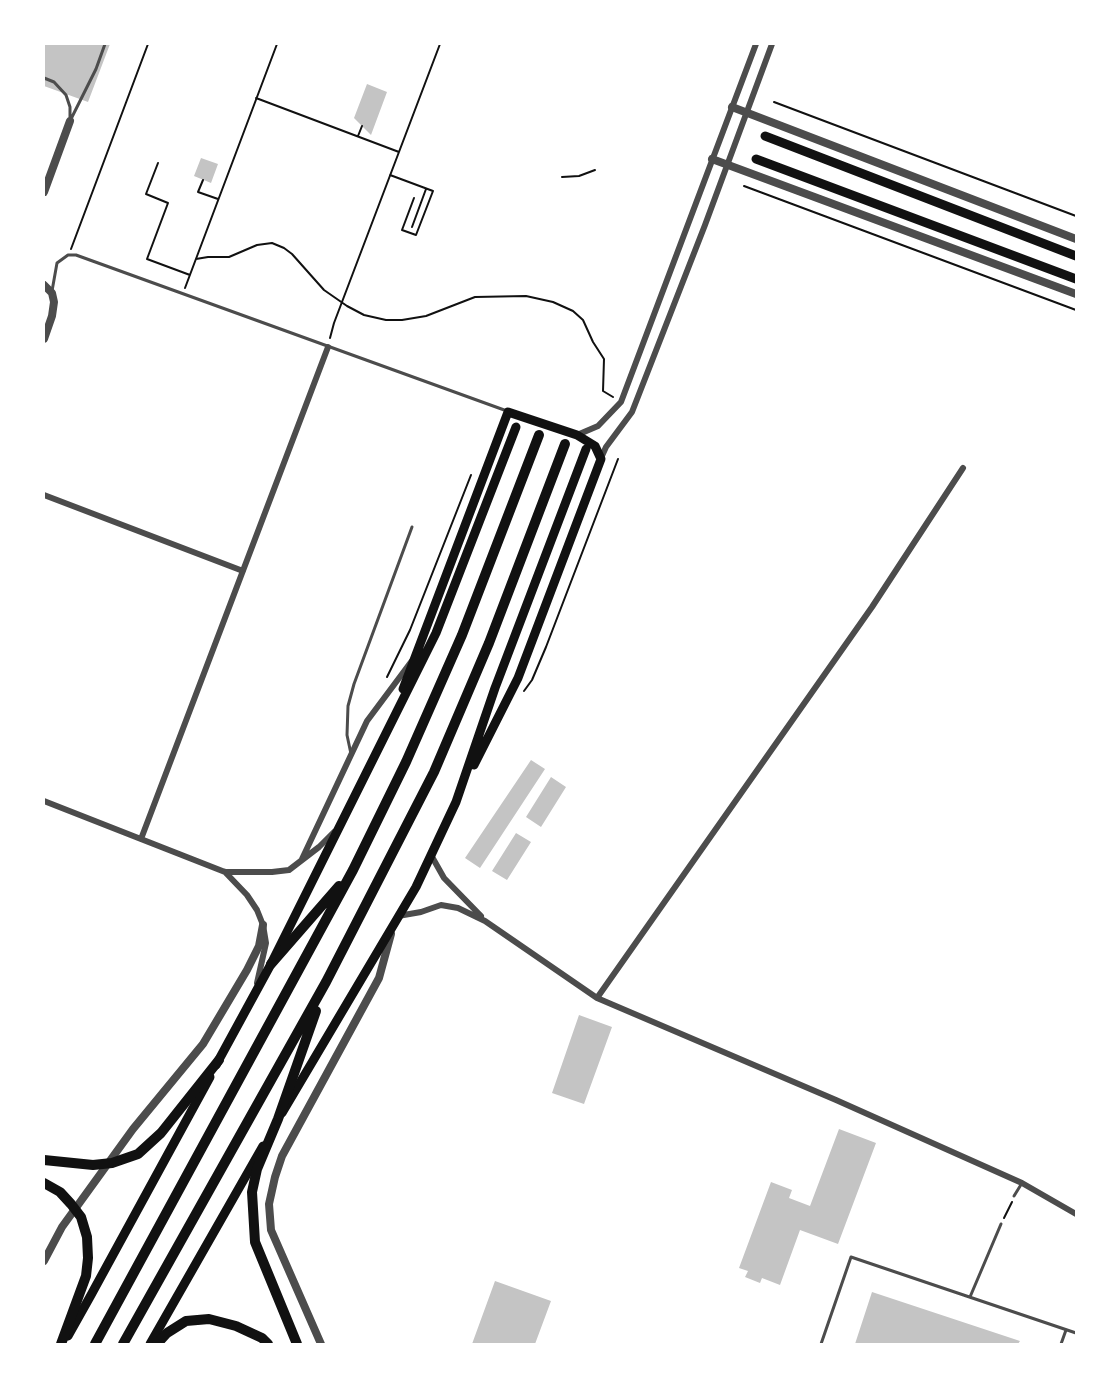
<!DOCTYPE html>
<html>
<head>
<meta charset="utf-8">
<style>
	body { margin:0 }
	#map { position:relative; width:1120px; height:1388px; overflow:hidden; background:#fff; font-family:"DM Sans",sans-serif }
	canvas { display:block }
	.frame { position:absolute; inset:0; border:45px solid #fff; pointer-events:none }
</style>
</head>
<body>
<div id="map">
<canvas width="1120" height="1388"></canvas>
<div class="frame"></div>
</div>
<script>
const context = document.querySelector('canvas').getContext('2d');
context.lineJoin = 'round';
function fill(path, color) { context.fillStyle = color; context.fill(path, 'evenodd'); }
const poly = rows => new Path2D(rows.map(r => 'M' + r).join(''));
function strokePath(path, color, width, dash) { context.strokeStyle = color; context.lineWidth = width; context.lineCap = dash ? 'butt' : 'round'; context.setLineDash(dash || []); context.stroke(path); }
fill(poly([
	[44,44,110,44,88,102,44,86],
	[367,84,387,92,371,135,354,118],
	[201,158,218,164,211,183,194,176],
	[531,760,545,769,480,868,465,858],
	[551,777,566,787,541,827,526,817],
	[516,833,531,842,507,880,492,871],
	[579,1015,612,1027,584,1104,552,1093],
	[839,1129,876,1143,838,1244,800,1230,780,1285,762,1278,760,1283,745,1277,748,1271,739,1268,771,1182,792,1190,789,1198,810,1206],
	[495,1281,551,1301,535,1344,472,1344],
	[872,1292,1020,1341,1018,1344,855,1344]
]), '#c4c4c4');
strokePath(poly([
	[256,98,399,152],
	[774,102,1076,216],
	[358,136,362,126],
	[158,163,146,194,168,203,147,259,190,275],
	[390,175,433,191,416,235,402,230,414,198],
	[562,177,579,176,595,170],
	[203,180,198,192,218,199],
	[744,186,1076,310],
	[412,227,426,189],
	[71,249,148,44],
	[196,259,208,257,229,257,257,245,272,243,284,248,292,254,324,290,347,306,364,315,386,320,402,320,426,316,475,297,526,296,553,302,573,311,583,320,593,342,604,359,603,391,613,397],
	[185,288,277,44],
	[330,338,334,323,440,44],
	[387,677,410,630,471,475],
	[524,691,532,680,546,647,618,459],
	[1004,1218,1012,1202]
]), '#111', 2);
strokePath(poly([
	[44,78,54,82,66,95,70,107,70,119],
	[71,119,96,69,105,44],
	[52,291,57,263,68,255,76,255,507,411],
	[351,754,347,735,348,706,354,684,412,527],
	[1014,1196,1022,1183],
	[970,1297,1001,1224],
	[821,1344,851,1257,1076,1333],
	[1061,1344,1066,1330]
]), '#4c4c4c', 3);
strokePath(poly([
	[577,435,598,426,621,402,756,44],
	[601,458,606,447,632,412,705,225,772,44],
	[44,495,243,571],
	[44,801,225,872,272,872,289,870,319,847,334,832],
	[141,839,328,347],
	[431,855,444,878,481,916],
	[302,859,367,721,411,662],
	[225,872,247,895,257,910,263,925,266,943,257,983],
	[398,916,421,912,441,905,458,908,485,921,597,998,836,1100,1022,1183,1076,1214],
	[597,998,872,607,963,468]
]), '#4c4c4c', 6);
strokePath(poly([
	[732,107,1076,239],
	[712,159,1076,294],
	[44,192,70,121],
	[44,285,52,293,54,302,52,316,44,339],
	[44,1261,62,1227,133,1129,203,1044,247,970,259,946,263,925],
	[321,1344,271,1230,269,1204,275,1177,282,1156,379,978,391,934]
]), '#4c4c4c', 8);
strokePath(poly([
	[765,136,1076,256],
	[756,159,1076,279],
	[403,689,508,412,577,435,595,446,601,459,518,678,474,765],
	[216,1065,271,964,436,633,516,427],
	[282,1113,416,887,456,802,495,688,586,449],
	[68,1336,91,1295,210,1077],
	[150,1344,263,1146]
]), '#111', 9);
strokePath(poly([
	[271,964,339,886],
	[44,1160,93,1165,112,1163,138,1154,161,1133,219,1060],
	[44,1183,60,1192,71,1204,81,1217,87,1237,88,1258,86,1276,61,1344],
	[95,1344,353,870,406,762,462,635,539,435],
	[123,1344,326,982,434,772,489,643,565,444],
	[157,1344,167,1333,186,1321,209,1319,236,1326,262,1338,268,1344],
	[297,1344,255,1242,252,1192,257,1169,278,1119,316,1011]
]), '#111', 10);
</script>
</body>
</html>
